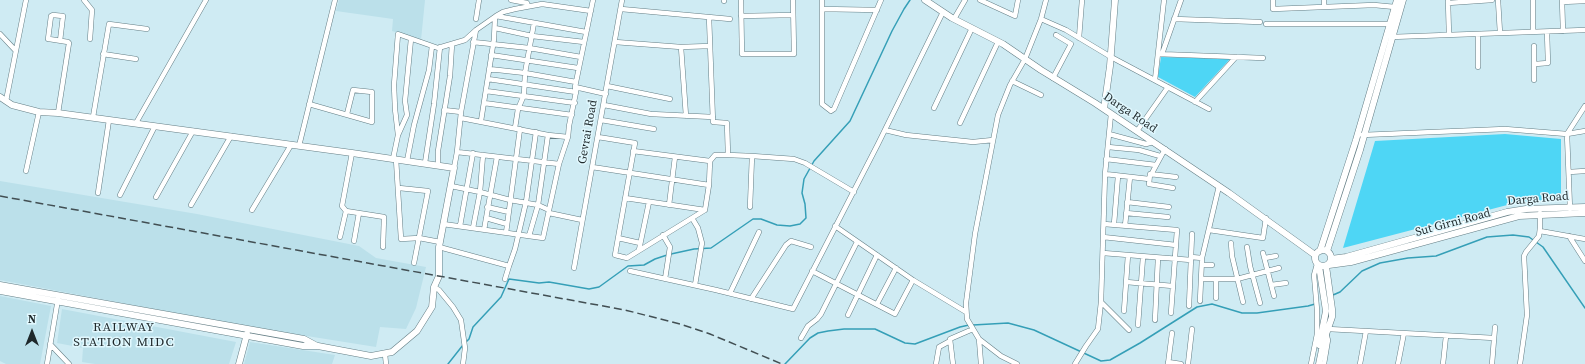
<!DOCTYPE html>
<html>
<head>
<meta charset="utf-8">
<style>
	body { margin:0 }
	#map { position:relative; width:1585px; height:364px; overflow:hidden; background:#cfebf3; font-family:"Source Serif 4",serif }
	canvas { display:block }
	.north { position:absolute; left:12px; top:312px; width:40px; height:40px; -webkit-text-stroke:3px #e1f8fe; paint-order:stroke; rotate:0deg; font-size:11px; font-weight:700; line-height:16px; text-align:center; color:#1e282b }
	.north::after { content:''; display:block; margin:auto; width:14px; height:18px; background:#1e282b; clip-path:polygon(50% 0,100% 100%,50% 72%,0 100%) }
</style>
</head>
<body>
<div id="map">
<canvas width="1585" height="364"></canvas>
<div class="north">N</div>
</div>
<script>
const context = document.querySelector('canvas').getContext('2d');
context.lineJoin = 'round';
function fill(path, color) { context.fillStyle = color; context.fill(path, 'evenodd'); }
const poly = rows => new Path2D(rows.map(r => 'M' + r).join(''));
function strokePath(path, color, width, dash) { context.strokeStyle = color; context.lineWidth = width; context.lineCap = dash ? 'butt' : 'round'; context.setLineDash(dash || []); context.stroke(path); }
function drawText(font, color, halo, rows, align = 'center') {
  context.font = font + ' "Source Serif 4",serif'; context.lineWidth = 3; context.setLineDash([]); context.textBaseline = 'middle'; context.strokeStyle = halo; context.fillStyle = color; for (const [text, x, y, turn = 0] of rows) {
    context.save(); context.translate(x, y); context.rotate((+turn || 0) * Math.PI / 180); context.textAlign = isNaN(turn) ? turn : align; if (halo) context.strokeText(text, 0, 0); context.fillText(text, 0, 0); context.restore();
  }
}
fill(poly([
	[339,0,425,0,421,40,392,31,393,19,336,11],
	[0,181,197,214,359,246,376,258,426,267,416,308,406,329,380,327,376,347,244,326,0,280],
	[0,296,51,306,40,364,6,364,0,361],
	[62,309,236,342,229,364,95,364,82,362,83,348,57,343],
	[250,342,335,355,332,364,244,364]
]), '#bbe0ea');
fill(poly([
	[1161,57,1230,59,1195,97,1158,77],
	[1505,134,1561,139,1561,198,1511,204,1343,248,1375,141]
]), '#4ed6f5');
strokePath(poly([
	[671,254,694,249,711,248,753,219,761,219,777,225,790,226,800,224,806,218,805,204,802,193,804,179,814,161,850,121,892,31,904,9,910,0],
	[1333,295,1340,292,1362,271,1380,263,1408,258,1436,256,1487,237,1513,235,1529,237,1543,247,1585,308],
	[973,325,1008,323,1034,330,1101,361,1110,360,1140,343,1197,307,1212,304,1242,313,1257,313,1308,306,1315,304],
	[466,342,469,339,473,327,501,297,509,279,539,283,549,282,589,289,599,287,628,266,644,265,655,259,667,255],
	[448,364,463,345],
	[785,364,810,338,818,333,828,331,844,329,875,329,905,343,915,344,960,327,969,325]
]), '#359fb7', 1.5);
const street = poly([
	[84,0,92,10,90,39],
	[511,0,527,3,528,6],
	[741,0,742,54,794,54,793,0],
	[822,0,822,104,831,111,834,109,881,0],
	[980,0,1015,16,1018,0],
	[1273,0,1273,9,1374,5,1395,7],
	[1324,0,1324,7],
	[1498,0,1500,33],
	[1533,0,1533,32],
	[1562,0,1563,31],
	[724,1,724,0],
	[1448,1,1449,35],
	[1562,2,1585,1],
	[1448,3,1492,0],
	[621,9,730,19],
	[822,9,877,10],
	[496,16,586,32],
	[741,16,793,15],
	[709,17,713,122,727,123,728,155,752,156,750,207],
	[476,19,479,0],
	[954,19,965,0],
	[1041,19,1066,30,1111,57,1209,109],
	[1174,19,1260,22],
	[1266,24,1389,24],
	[495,28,532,36,584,42],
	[0,34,16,51],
	[1391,37,1585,30],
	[1079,38,1082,0],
	[473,42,529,48,581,57],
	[615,42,681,47],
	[1534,46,1534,80],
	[103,54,136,59],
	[1158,54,1263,58],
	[1162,54,1181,0],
	[491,55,578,68],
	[1535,64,1548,63,1547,32],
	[1478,67,1478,34],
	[489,69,525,73,576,82],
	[1053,78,1071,44,1056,35],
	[488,79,576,92],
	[1155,80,1164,0],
	[1012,81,1041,95],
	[607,86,670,99],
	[575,87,606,94],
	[486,91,575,103],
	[6,101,26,0],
	[1195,102,1236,57],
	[484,103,572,115],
	[309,104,372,122,372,92,353,90,347,114],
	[604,105,651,114,713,117],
	[934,108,972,28],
	[444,110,461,112],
	[58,113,69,43,68,42,49,39,48,39,51,16,53,15,63,16,60,41],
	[686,116,681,47,710,46],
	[93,117,109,24,147,29],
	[461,118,548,135,568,137],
	[601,120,654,129],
	[481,121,494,39,495,17],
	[136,123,206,0],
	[960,123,998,42],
	[515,128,518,109,524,95,525,73,534,23],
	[885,130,906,135,973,142,993,140],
	[1137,131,1168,87],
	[1109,134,1146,144,1153,142],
	[398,135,395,109,394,85,398,34,438,48,465,40,476,30,496,16,503,12,515,9,542,4,591,11],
	[1362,135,1505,129,1567,134,1585,131],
	[598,137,635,143,615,255,627,258,705,210],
	[299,146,335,0],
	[1108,147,1139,150,1160,156],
	[633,151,710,161],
	[457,152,559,164],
	[352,153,342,206,346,211,384,217,383,247],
	[752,156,794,159,805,163,854,192],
	[393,159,398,135,407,115,405,101,411,39],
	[396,159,401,239,419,238,440,242],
	[1106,159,1156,165],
	[407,161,414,125,429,70,432,46],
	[425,163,434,104,440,47],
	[438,165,438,151,450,76,452,44],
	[592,167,709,185],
	[454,168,457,152,461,112,476,30],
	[26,171,39,112],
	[1569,172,1585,171],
	[1152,173,1165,149],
	[1105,174,1149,179],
	[451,186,480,192,510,200,538,205,549,210],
	[399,188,428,191,414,263],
	[1173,188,1149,184,1150,174,1176,177],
	[98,193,109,120],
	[120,195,155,126],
	[156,197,193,131],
	[625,198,705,210],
	[1127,202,1169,207],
	[191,205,231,136],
	[669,205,675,157],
	[487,207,509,212],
	[1570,209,1567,134,1585,106],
	[252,210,291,145],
	[705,210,709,185,710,161,715,155,728,155],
	[549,213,582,220],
	[1126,213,1168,217],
	[486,218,507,224],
	[692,218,698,228,702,243,695,285],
	[443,224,543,238,559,164,568,137,569,126,576,92,575,87,593,0],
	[1104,224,1177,230,1171,313],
	[1114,224,1118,176],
	[460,226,473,153],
	[835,226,913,280,966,312],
	[1125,226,1130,177],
	[473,228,480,192,483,155],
	[484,230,497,157],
	[1209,230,1263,238,1266,218],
	[1540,231,1585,239],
	[506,233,520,129],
	[663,235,670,247,665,279],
	[529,236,538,205,548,135],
	[1569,236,1585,261],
	[340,237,346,211],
	[1103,237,1176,245],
	[618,238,640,243],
	[354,241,359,213],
	[1231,243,1232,256,1243,302],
	[439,247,509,266,515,249,526,202,536,132],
	[1247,247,1250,266,1260,303],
	[639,250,649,202],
	[1103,253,1191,260],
	[1263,253,1274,296],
	[1191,257,1202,258,1200,301],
	[1202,258,1219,186],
	[1265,258,1276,256],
	[1202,265,1212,265],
	[574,268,622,0],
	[630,271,716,290,793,309,878,144,943,12],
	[812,271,895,314,913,280],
	[505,279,509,266],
	[1201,279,1237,279,1279,268],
	[1126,282,1173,286],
	[1271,285,1286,283],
	[434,287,439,290,453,307,461,320,465,348,463,364],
	[730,293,759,232],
	[1216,298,1216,280],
	[751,299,786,245,791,241,811,247],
	[1101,302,1129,330],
	[877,304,896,268],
	[1189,306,1192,234],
	[1124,311,1128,255],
	[848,315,877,255],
	[1155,320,1158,258],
	[1138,325,1143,257],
	[1328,329,1494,338],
	[801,338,808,326,817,319,821,314,857,242],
	[979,339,981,364],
	[50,344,69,364],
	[385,354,386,364],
	[1168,362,1181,364],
	[47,364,58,299],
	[936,364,939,347,950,341],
	[953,364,950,339,973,329],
	[1017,364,1001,356,979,339,967,319,966,303,975,234,998,115,1010,85,1025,59,1041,19,1046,0],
	[1075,364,1086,346,1098,329,1101,302,1105,174,1111,114],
	[1168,364,1172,333],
	[1188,364,1192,329],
	[1311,364,1317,334,1317,310,1314,275,1317,264],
	[1324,364,1328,340,1326,333],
	[1360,364,1366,331],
	[1398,364,1404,333],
	[1443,364,1446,336],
	[1492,364,1495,327],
	[1520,364,1527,315,1524,256,1526,252,1539,236,1540,228,1540,213]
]);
const secondary = poly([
	[925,0,952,18,1003,44,1041,70,1095,103,1229,193,1315,255],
	[0,97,12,105,39,112,58,113,352,153,454,168,439,247,439,276,434,287,432,307,417,331,392,352,371,356,318,346,303,346,0,291],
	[1104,109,1110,66,1115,0],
	'1315 258a8 8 0 1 1 16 0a8 8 0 1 1-16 0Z',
	[1320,251,1356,140,1397,0],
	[1327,251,1360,150,1403,0],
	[1331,259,1346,257,1507,212,1526,209,1585,207],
	[1329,265,1351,262,1519,216,1585,213],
	[0,285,304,339,317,346],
	[1319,345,1326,311,1319,266],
	[239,364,247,334],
	[1319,364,1324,340,1332,317,1332,309,1326,266]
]);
strokePath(street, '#647e85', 5.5);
strokePath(secondary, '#647e85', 7);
strokePath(street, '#fff', 4.5);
strokePath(secondary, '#fff', 6);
strokePath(poly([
	[0,196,625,310,680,324,710,334,782,364]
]), '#424f53', 1.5, [8, 4]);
drawText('12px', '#1e282b', '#e1f8fe', [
	["Darga Road",1130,113,34],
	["Gevrai Road",588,132,-80],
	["Darga Road",1538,199,-5],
	["Sut Girni Road",1453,223,-15]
]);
context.letterSpacing = '1px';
drawText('13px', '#1e282b', '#e1f8fe', [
	["RAILWAY",124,328],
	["STATION MIDC",124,343]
]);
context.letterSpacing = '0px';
</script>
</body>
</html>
